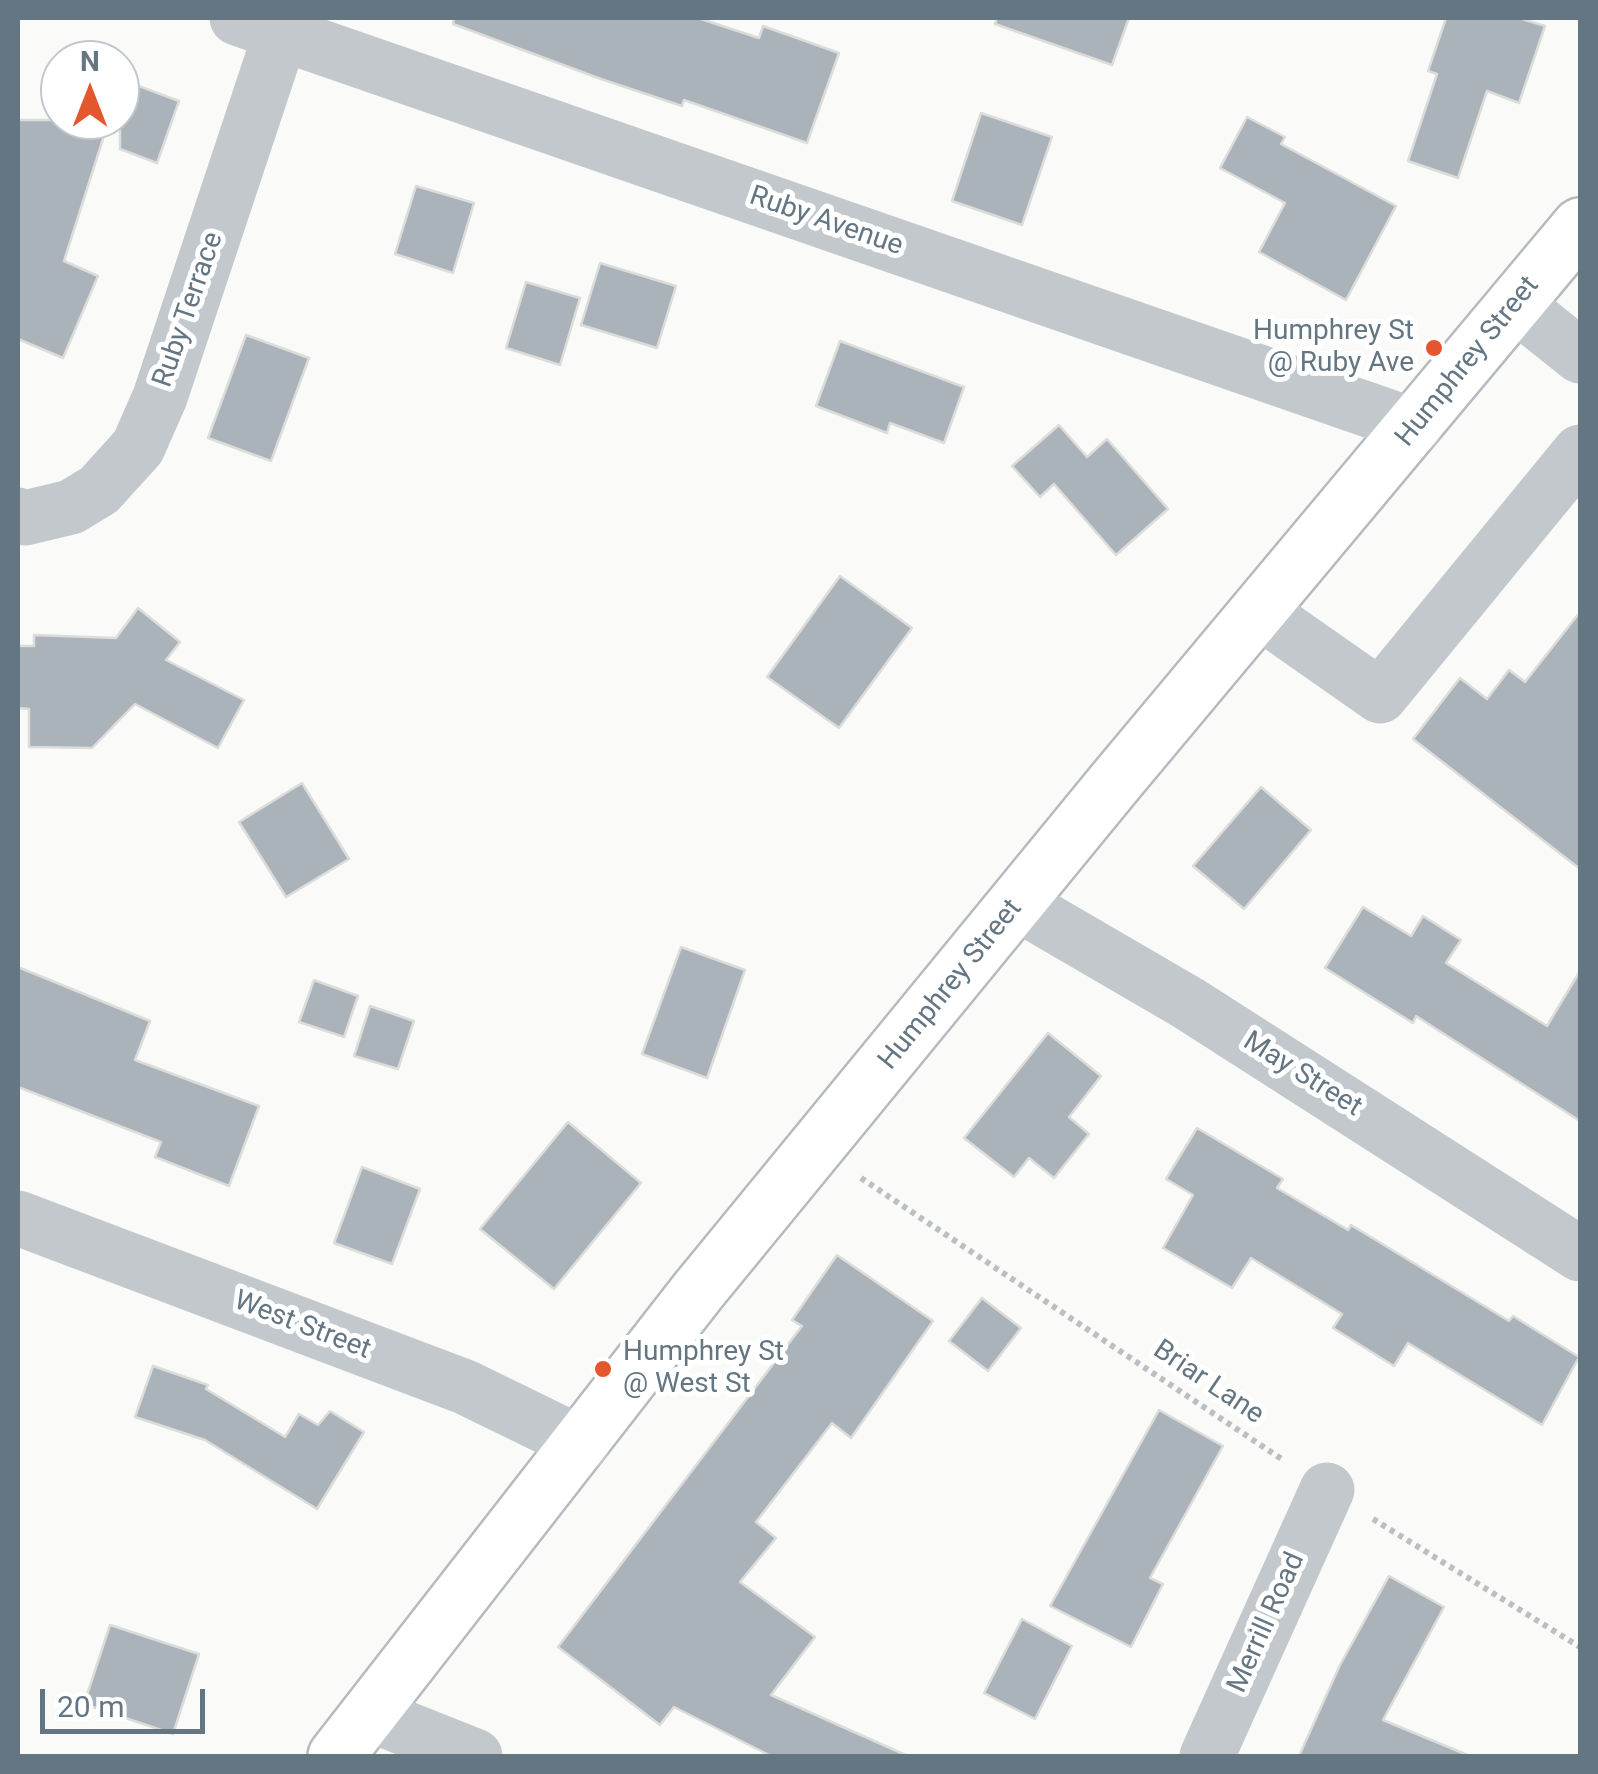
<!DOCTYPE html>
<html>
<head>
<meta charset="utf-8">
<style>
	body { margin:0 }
	#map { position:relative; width:1598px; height:1774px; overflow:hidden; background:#fafaf8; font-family:Roboto,sans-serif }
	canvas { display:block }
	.frame { position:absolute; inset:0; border:20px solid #657683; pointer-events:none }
	.north { position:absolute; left:40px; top:40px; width:100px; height:100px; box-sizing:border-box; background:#fff; border:2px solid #c1c8cd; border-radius:50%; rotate:0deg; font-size:28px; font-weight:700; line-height:40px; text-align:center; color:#657683 }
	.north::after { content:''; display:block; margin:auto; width:35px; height:45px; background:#e4572e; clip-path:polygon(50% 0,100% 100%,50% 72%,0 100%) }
	.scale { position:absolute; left:40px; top:1689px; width:165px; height:45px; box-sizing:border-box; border:5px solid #657683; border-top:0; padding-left:12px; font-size:30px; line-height:35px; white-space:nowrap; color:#657683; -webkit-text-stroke:8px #fff; paint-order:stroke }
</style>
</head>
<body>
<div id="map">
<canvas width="1598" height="1774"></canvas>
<div class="frame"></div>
<div class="north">N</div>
<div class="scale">20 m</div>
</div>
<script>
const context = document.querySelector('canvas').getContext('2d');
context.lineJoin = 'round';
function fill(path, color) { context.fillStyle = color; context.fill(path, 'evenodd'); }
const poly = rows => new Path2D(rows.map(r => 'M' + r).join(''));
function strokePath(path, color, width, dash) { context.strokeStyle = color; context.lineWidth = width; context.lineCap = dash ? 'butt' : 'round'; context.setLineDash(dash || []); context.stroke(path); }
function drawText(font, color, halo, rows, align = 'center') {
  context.font = font + ' Roboto,sans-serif'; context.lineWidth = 10; context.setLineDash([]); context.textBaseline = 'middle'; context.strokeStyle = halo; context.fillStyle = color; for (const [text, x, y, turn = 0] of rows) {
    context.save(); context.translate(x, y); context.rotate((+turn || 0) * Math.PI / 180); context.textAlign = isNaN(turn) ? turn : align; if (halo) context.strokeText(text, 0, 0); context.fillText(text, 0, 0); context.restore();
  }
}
const building = poly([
	[454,18,698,18,759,38,763,26,839,53,807,143,684,100,682,106,601,79,453,24,454,18],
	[997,18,1129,18,1112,65,995,24,997,18],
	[1446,18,1519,18,1545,26,1519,103,1487,91,1458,178,1408,161,1437,74,1428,71,1446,18],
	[120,79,179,101,157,163,120,149,120,79],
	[981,113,1052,137,1022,225,952,201,981,113],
	[1247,117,1285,137,1281,144,1396,206,1346,300,1259,252,1285,203,1220,168,1247,117],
	[18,120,109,120,64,261,98,276,63,358,18,339,18,120],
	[416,186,474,203,453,273,395,254,416,186],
	[600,263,676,286,657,348,581,325,600,263],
	[526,282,580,298,560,365,506,348,526,282],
	[246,335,309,358,271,461,208,438,246,335],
	[840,341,964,387,944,443,890,423,887,433,816,406,840,341],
	[1059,425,1087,457,1107,439,1168,509,1116,555,1054,484,1040,497,1012,466,1059,425],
	[840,576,912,628,839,728,767,677,840,576],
	[138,608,180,642,166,660,244,700,218,748,135,704,92,748,29,747,29,709,18,708,18,646,34,646,34,635,116,638,138,608],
	[1580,612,1580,869,1413,739,1460,678,1487,699,1509,670,1525,682,1580,612],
	[302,783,349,859,286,897,239,822,302,783],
	[1261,787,1311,830,1244,909,1193,866,1261,787],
	[1363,907,1411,936,1423,916,1461,940,1446,963,1547,1026,1580,971,1580,1121,1416,1016,1413,1023,1325,968,1363,907],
	[681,947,745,970,707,1078,642,1054,681,947],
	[18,967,150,1021,135,1060,259,1106,229,1186,155,1157,161,1142,18,1087,18,967],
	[314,980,358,996,344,1037,299,1022,314,980],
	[370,1006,414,1021,398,1069,354,1056,370,1006],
	[1048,1033,1101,1076,1069,1117,1089,1134,1054,1178,1029,1158,1014,1177,964,1138,1048,1033],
	[568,1122,641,1183,554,1289,480,1229,568,1122],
	[1197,1128,1283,1179,1277,1188,1348,1230,1351,1225,1509,1321,1513,1316,1579,1357,1542,1425,1408,1343,1394,1366,1333,1328,1342,1314,1251,1258,1232,1288,1163,1248,1193,1195,1166,1179,1197,1128],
	[362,1167,420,1189,392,1264,334,1243,362,1167],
	[837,1255,933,1321,851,1438,832,1423,756,1522,776,1538,740,1582,815,1637,771,1695,908,1756,771,1756,674,1707,660,1725,558,1647,802,1326,792,1320,837,1255],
	[982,1298,1021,1328,988,1371,949,1341,982,1298],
	[153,1366,208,1385,206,1389,285,1437,299,1414,318,1425,330,1411,364,1432,317,1509,205,1440,135,1417,153,1366],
	[1159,1410,1223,1446,1150,1578,1163,1584,1131,1647,1050,1606,1159,1410],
	[1389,1576,1444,1607,1383,1720,1470,1756,1299,1756,1340,1665,1389,1576],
	[1022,1619,1072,1646,1035,1719,984,1693,1022,1619],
	[110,1625,199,1654,173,1734,84,1704,110,1625]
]);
fill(building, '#aab3b9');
strokePath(building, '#dcdcda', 2.5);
const major = poly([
	[336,1756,698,1291,1116,781,1580,226]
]);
strokePath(major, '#b5babe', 60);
strokePath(poly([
	[861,1178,1283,1460],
	[1373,1519,1580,1647]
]), '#bbbfc2', 6, [5, 5]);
strokePath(poly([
	[237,18,1415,426],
	[1515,304,1580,356],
	[18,515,25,518,71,507,99,490,138,447,160,397,281,33],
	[1260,612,1380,696,1580,452],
	[1018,904,1188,1003,1580,1254],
	[18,1218,465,1387,582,1444],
	[369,1714,475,1756],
	[1207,1756,1327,1490]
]), '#c3c8cc', 55);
strokePath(major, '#fff', 55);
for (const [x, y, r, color] of [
	[1434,348,10,"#e4572e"],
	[603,1369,10,"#e4572e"]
]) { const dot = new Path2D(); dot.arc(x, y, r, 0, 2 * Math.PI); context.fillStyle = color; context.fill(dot); strokePath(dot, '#fff', 4); }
drawText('28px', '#657683', '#fff', [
	["Ruby Avenue",826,222,19],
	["Ruby Terrace",189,310,-71],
	["Humphrey Street",1468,362,-51],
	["Humphrey Street",951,985,-51],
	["May Street",1302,1075,32],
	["West Street",302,1326,21],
	["Briar Lane",1208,1383,34],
	["Merrill Road",1267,1623,-66]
]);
drawText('28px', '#657683', '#fff', [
	["Humphrey St",1414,332],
	["@ Ruby Ave",1414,364],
	["Humphrey St",623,1353,"left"],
	["@ West St",623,1385,"left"]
], 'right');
</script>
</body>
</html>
